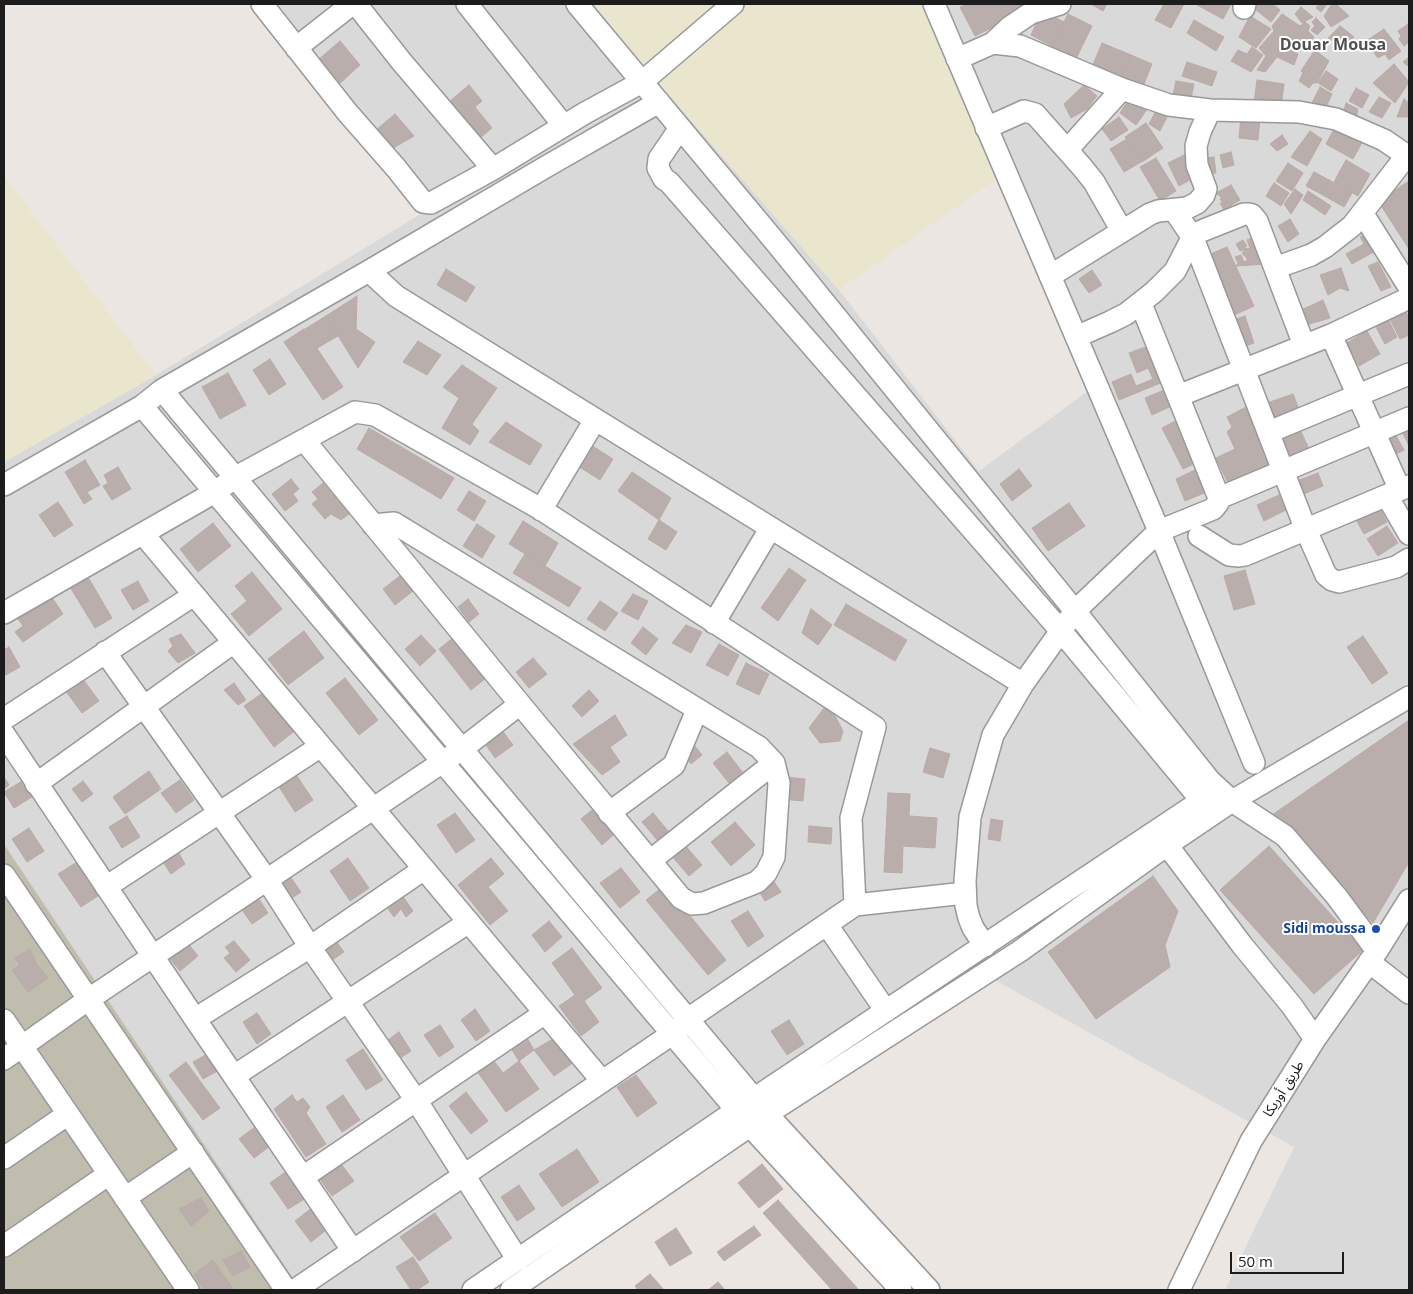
<!DOCTYPE html>
<html>
<head>
<meta charset="utf-8">
<style>
	body { margin:0 }
	#map { position:relative; width:1413px; height:1294px; overflow:hidden; background:#ece6e2; font-family:"Open Sans",sans-serif }
	canvas { display:block }
	.frame { position:absolute; inset:0; border:5px solid #1c1c1c; pointer-events:none }
	.scale { position:absolute; left:1230px; top:1252px; width:114px; height:22px; box-sizing:border-box; border:2px solid #1c1c1c; border-top:0; padding-left:6px; font-size:15px; line-height:18px; white-space:nowrap; color:#1c1c1c; -webkit-text-stroke:4px #fff; paint-order:stroke }
</style>
</head>
<body>
<div id="map">
<canvas width="1413" height="1294"></canvas>
<div class="frame"></div>
<div class="scale">50 m</div>
</div>
<script>
const context = document.querySelector('canvas').getContext('2d');
context.lineJoin = 'round';
function fill(path, color) { context.fillStyle = color; context.fill(path, 'evenodd'); }
const poly = rows => new Path2D(rows.map(r => 'M' + r).join(''));
function strokePath(path, color, width, dash) { context.strokeStyle = color; context.lineWidth = width; context.lineCap = dash ? 'butt' : 'round'; context.setLineDash(dash || []); context.stroke(path); }
function drawText(font, color, halo, rows, align = 'center') {
  context.font = font + ' "Open Sans","Noto Sans Arabic",sans-serif'; context.lineWidth = 4; context.setLineDash([]); context.textBaseline = 'middle'; context.strokeStyle = halo; context.fillStyle = color; for (const [text, x, y, turn = 0] of rows) {
    context.save(); context.translate(x, y); context.rotate((+turn || 0) * Math.PI / 180); context.textAlign = isNaN(turn) ? turn : align; if (halo) context.strokeText(text, 0, 0); context.fillText(text, 0, 0); context.restore();
  }
}
fill(poly([
	[256,4,594,4,654,78,839,290,979,471,1096,385,935,4,1409,4,1409,1290,1225,1290,1294,1147,995,980,1210,806,478,1290,301,1290,4,844,4,462,156,375,424,212]
]), '#dad9d9');
fill(poly([
	[4,844,301,1290,4,1290]
]), '#c0bcae');
fill(poly([
	[594,4,935,4,1008,171,839,290,654,78],
	[4,176,156,375,4,462]
]), '#eae6ce');
const building = poly([
	[968,4,1040,4,975,36,960,7,968,4],
	[1091,4,1107,4,1103,11,1091,4],
	[1164,4,1184,4,1171,28,1155,20,1164,4],
	[1198,4,1231,4,1223,19,1197,5,1198,4],
	[1258,4,1273,4,1280,10,1271,22,1255,9,1258,4],
	[1319,4,1327,4,1321,12,1316,8,1319,4],
	[1332,4,1336,4,1349,16,1331,27,1324,16,1332,4],
	[1301,7,1313,17,1302,23,1295,14,1301,7],
	[1042,11,1064,22,1052,46,1031,35,1042,11],
	[1068,14,1092,26,1074,63,1049,51,1068,14],
	[1282,14,1300,26,1305,22,1310,26,1308,31,1314,37,1304,51,1289,40,1286,45,1298,54,1294,65,1277,57,1265,72,1257,70,1266,56,1259,48,1274,31,1272,26,1282,14],
	[1250,16,1271,29,1256,48,1239,37,1250,16],
	[1316,18,1325,27,1317,35,1311,30,1315,26,1312,22,1316,18],
	[1194,20,1224,37,1216,51,1187,33,1194,20],
	[1408,24,1409,26,1409,42,1404,46,1399,39,1401,36,1398,31,1408,24],
	[1340,26,1354,37,1346,47,1328,38,1340,26],
	[1384,29,1401,51,1389,60,1385,54,1378,58,1366,41,1384,29],
	[340,41,360,65,337,86,318,60,340,41],
	[1102,43,1131,55,1120,79,1092,67,1102,43],
	[1252,47,1263,55,1251,72,1231,61,1238,50,1247,54,1252,47],
	[1315,50,1329,61,1317,83,1313,83,1309,88,1299,81,1303,73,1301,71,1315,50],
	[1131,55,1152,64,1142,89,1120,79,1131,55],
	[1409,57,1409,67,1403,62,1409,57],
	[1187,62,1217,72,1212,86,1182,76,1187,62],
	[1394,64,1409,82,1395,103,1373,83,1394,64],
	[1326,71,1338,79,1331,91,1318,83,1326,71],
	[1257,80,1284,84,1281,107,1254,103,1257,80],
	[1176,81,1194,84,1190,103,1172,100,1176,81],
	[469,85,482,101,457,122,443,107,469,85],
	[1084,85,1097,96,1087,109,1071,118,1064,104,1084,85],
	[1320,87,1332,94,1327,105,1340,109,1310,107,1320,87],
	[1356,88,1369,95,1362,108,1349,101,1356,88],
	[1131,96,1148,108,1136,125,1120,113,1131,96],
	[1379,97,1391,103,1382,118,1369,112,1379,97],
	[1404,99,1409,103,1409,117,1397,117,1404,99],
	[1346,103,1358,109,1356,119,1343,113,1346,103],
	[475,107,492,128,474,143,457,122,475,107],
	[1158,107,1169,113,1160,131,1149,124,1158,107],
	[395,114,414,136,390,150,376,130,395,114],
	[1241,116,1260,118,1258,140,1239,138,1241,116],
	[1119,117,1128,130,1111,141,1102,129,1119,117],
	[1338,122,1365,137,1353,159,1326,144,1338,122],
	[1146,123,1163,148,1142,162,1125,137,1146,123],
	[1310,131,1322,139,1307,166,1291,157,1310,131],
	[1282,135,1288,144,1277,151,1270,144,1282,135],
	[1127,139,1141,162,1124,172,1110,149,1127,139],
	[1231,152,1234,165,1223,168,1220,155,1231,152],
	[1186,154,1201,186,1194,189,1190,180,1179,186,1168,163,1186,154],
	[1214,157,1216,173,1208,174,1206,158,1214,157],
	[1156,158,1176,191,1160,201,1140,167,1156,158],
	[1346,160,1370,174,1358,196,1334,182,1346,160],
	[1288,163,1303,173,1292,191,1276,181,1288,163],
	[1314,172,1329,180,1321,194,1306,186,1314,172],
	[1329,180,1352,193,1344,207,1321,194,1329,180],
	[1409,181,1409,249,1378,201,1409,181],
	[1274,183,1289,193,1281,206,1266,196,1274,183],
	[1231,185,1240,200,1224,210,1220,203,1223,203,1220,199,1222,198,1216,193,1231,185],
	[1295,189,1303,195,1291,214,1284,204,1295,189],
	[1308,191,1331,206,1325,215,1303,200,1308,191],
	[1290,219,1299,234,1288,242,1278,226,1290,219],
	[1369,233,1378,250,1370,254,1360,237,1369,233],
	[1254,237,1265,264,1236,266,1238,263,1235,257,1241,255,1244,262,1248,260,1242,253,1245,251,1243,250,1240,251,1236,244,1243,240,1247,246,1245,247,1247,249,1250,248,1247,240,1254,237],
	[1364,244,1370,254,1352,264,1346,254,1364,244],
	[1227,247,1254,306,1232,316,1206,256,1227,247],
	[1378,262,1391,287,1381,291,1368,266,1378,262],
	[1341,268,1349,291,1340,288,1328,295,1320,275,1341,268],
	[446,269,475,287,466,302,437,285,446,269],
	[1092,270,1102,285,1089,293,1079,279,1092,270],
	[357,296,356,329,375,342,358,368,326,316,357,296],
	[1323,300,1330,318,1306,325,1299,311,1323,300],
	[1405,309,1409,319,1409,335,1400,339,1388,315,1405,309],
	[1386,315,1397,337,1385,344,1376,327,1375,319,1386,315],
	[326,316,338,336,317,348,305,329,326,316],
	[1245,316,1254,343,1240,348,1235,332,1242,330,1241,328,1232,332,1228,322,1245,316],
	[304,329,343,387,323,400,284,342,304,329],
	[1367,331,1380,354,1359,366,1345,344,1367,331],
	[418,341,441,355,427,375,403,362,418,341],
	[1148,346,1163,382,1119,400,1112,382,1131,374,1136,386,1153,379,1148,368,1137,373,1129,353,1148,346],
	[270,359,286,384,269,395,253,370,270,359],
	[462,365,497,388,472,424,479,431,470,445,442,428,459,398,443,387,462,365],
	[228,373,246,405,220,419,202,387,228,373],
	[1169,388,1176,404,1152,415,1145,398,1169,388],
	[1293,394,1300,412,1271,423,1264,404,1293,394],
	[1246,407,1274,467,1230,487,1216,458,1235,449,1227,432,1232,427,1227,417,1246,407],
	[1179,419,1200,461,1183,469,1162,428,1179,419],
	[506,422,542,445,530,465,489,442,506,422],
	[1409,423,1409,446,1400,427,1409,423],
	[1298,425,1309,449,1290,458,1278,435,1298,425],
	[369,428,454,478,441,499,357,449,369,428],
	[1394,432,1404,450,1394,455,1385,436,1394,432],
	[591,445,613,459,600,480,578,466,591,445],
	[85,460,100,485,87,492,92,499,84,504,65,472,85,460],
	[118,467,131,489,112,500,103,486,108,483,104,475,118,467],
	[1199,468,1209,491,1185,501,1176,479,1199,468],
	[1019,469,1032,486,1012,501,1000,484,1019,469],
	[632,472,671,498,659,520,618,491,632,472],
	[1318,473,1323,486,1299,496,1294,482,1318,473],
	[291,479,299,489,293,494,298,501,285,511,272,494,291,479],
	[323,483,349,514,341,520,331,514,325,519,312,504,318,499,312,492,323,483],
	[469,491,486,501,474,521,457,510,469,491],
	[1279,495,1286,510,1264,521,1257,505,1279,495],
	[58,502,73,525,54,537,39,515,58,502],
	[1069,503,1085,526,1048,551,1032,528,1069,503],
	[1377,503,1387,522,1364,534,1354,516,1377,503],
	[659,520,677,532,666,550,648,539,659,520],
	[523,521,558,543,545,566,509,544,523,521],
	[213,523,231,546,198,572,180,549,213,523],
	[477,524,495,536,482,558,463,546,477,524],
	[1387,526,1398,543,1378,556,1367,539,1387,526],
	[525,554,581,588,569,607,513,573,525,554],
	[789,568,806,580,778,621,761,608,789,568],
	[1245,570,1255,604,1234,610,1224,576,1245,570],
	[85,572,112,618,95,628,67,582,85,572],
	[252,572,282,609,249,636,231,614,247,601,235,586,252,572],
	[401,575,413,591,395,605,383,589,401,575],
	[138,581,149,601,133,610,121,590,138,581],
	[49,593,63,614,23,642,15,632,23,626,16,616,49,593],
	[633,594,648,601,638,620,621,611,633,594],
	[468,599,479,614,469,622,458,607,468,599],
	[600,601,618,613,605,631,587,619,600,601],
	[846,604,907,640,895,661,834,625,846,604],
	[811,609,832,625,818,645,802,633,811,609],
	[686,625,702,632,691,653,672,643,686,625],
	[643,627,658,639,646,655,631,643,643,627],
	[304,631,324,658,288,685,268,659,304,631],
	[181,634,195,653,178,663,168,651,173,646,169,639,181,634],
	[421,635,436,651,420,666,405,649,421,635],
	[1363,636,1388,673,1372,684,1347,647,1363,636],
	[454,637,486,678,471,690,439,649,454,637],
	[719,644,739,655,728,676,706,665,719,644],
	[9,647,20,667,4,676,4,650,9,647],
	[533,658,547,674,529,688,516,672,533,658],
	[746,663,769,674,759,695,736,684,746,663],
	[79,674,99,701,82,713,62,686,79,674],
	[345,678,378,720,359,735,326,693,345,678],
	[234,683,246,700,238,705,224,690,234,683],
	[589,690,599,701,582,717,572,706,589,690],
	[264,692,296,730,274,747,244,706,264,692],
	[824,708,833,712,843,731,840,741,820,743,809,728,824,708],
	[615,715,627,735,610,747,620,762,602,775,573,744,615,715],
	[1409,720,1409,862,1373,923,1272,815,1409,720],
	[501,729,513,745,495,758,484,742,501,729],
	[691,741,702,755,691,764,680,750,691,741],
	[930,748,950,754,943,778,923,772,930,748],
	[727,752,743,773,729,783,713,763,727,752],
	[149,771,161,789,125,814,113,797,149,771],
	[295,773,313,800,295,812,278,785,295,773],
	[4,777,9,785,4,789,4,777],
	[784,777,805,779,803,801,782,799,784,777],
	[180,780,194,800,176,813,161,793,180,780],
	[22,781,32,797,14,808,4,792,22,781],
	[83,781,93,794,82,802,72,789,83,781],
	[888,793,910,794,909,816,937,818,935,848,903,846,902,873,884,872,888,793],
	[598,805,619,830,602,845,581,819,598,805],
	[455,813,475,840,456,853,437,825,455,813],
	[653,813,669,832,658,841,642,822,653,813],
	[127,816,140,837,122,848,109,827,127,816],
	[991,819,1003,821,1000,841,988,839,991,819],
	[735,822,755,845,731,866,711,842,735,822],
	[809,826,832,828,831,844,808,842,809,826],
	[29,828,44,851,27,862,12,839,29,828],
	[684,844,702,865,689,876,671,855,684,844],
	[175,846,185,864,171,874,159,856,175,846],
	[1269,846,1363,950,1314,994,1220,890,1269,846],
	[348,858,369,888,350,901,330,871,348,858],
	[491,858,504,874,488,887,508,911,490,925,458,885,491,858],
	[77,862,98,896,81,907,58,874,77,862],
	[621,868,640,892,620,908,600,883,621,868],
	[287,872,301,892,286,902,272,883,287,872],
	[1153,876,1178,911,1165,945,1170,967,1096,1019,1048,952,1153,876],
	[771,877,781,892,765,901,756,886,771,877],
	[665,885,726,960,708,975,646,900,665,885],
	[400,892,413,911,406,917,401,909,394,917,384,903,400,892],
	[257,896,268,913,252,924,240,907,257,896],
	[748,911,764,936,748,947,731,921,748,911],
	[549,921,562,937,545,952,532,935,549,921],
	[333,937,344,952,328,963,317,948,333,937],
	[185,940,198,956,180,971,167,955,185,940],
	[234,941,250,960,236,972,224,958,230,953,225,947,234,941],
	[572,948,602,988,584,1001,599,1022,581,1036,559,1006,575,995,552,963,572,948],
	[30,949,37,965,48,978,28,992,12,970,20,965,15,958,30,949],
	[475,1009,490,1031,476,1041,461,1020,475,1009],
	[257,1013,271,1034,257,1044,243,1022,257,1013],
	[789,1020,804,1044,787,1055,771,1031,789,1020],
	[440,1025,454,1047,439,1057,424,1035,440,1025],
	[523,1031,534,1050,519,1061,507,1042,523,1031],
	[399,1032,411,1051,397,1060,385,1042,399,1032],
	[556,1037,573,1063,554,1076,534,1050,556,1037],
	[363,1049,383,1080,366,1090,346,1060,363,1049],
	[211,1052,221,1069,203,1079,193,1062,211,1052],
	[488,1053,503,1073,519,1061,539,1089,506,1112,472,1064,488,1053],
	[186,1062,220,1108,203,1120,169,1075,186,1062],
	[636,1075,657,1103,637,1117,617,1087,636,1075],
	[466,1092,488,1121,471,1134,449,1106,466,1092],
	[292,1095,297,1102,303,1098,310,1107,306,1113,326,1144,306,1157,274,1109,292,1095],
	[343,1095,360,1120,342,1132,326,1107,343,1095],
	[255,1127,270,1146,254,1158,239,1139,255,1127],
	[577,1149,599,1182,562,1207,539,1174,577,1149],
	[338,1160,354,1181,332,1196,317,1175,338,1160],
	[762,1164,783,1189,759,1208,738,1183,762,1164],
	[288,1170,308,1197,288,1209,270,1183,288,1170],
	[519,1185,535,1209,517,1221,501,1197,519,1185],
	[201,1198,209,1211,191,1226,179,1209,201,1198],
	[778,1200,859,1290,832,1290,763,1213,778,1200],
	[313,1207,330,1227,311,1242,295,1221,313,1207],
	[435,1213,452,1238,419,1261,400,1237,435,1213],
	[754,1226,761,1235,724,1261,717,1252,754,1226],
	[676,1228,692,1253,670,1266,655,1242,676,1228],
	[241,1251,250,1267,233,1276,223,1260,241,1251],
	[413,1257,429,1282,417,1290,411,1290,396,1267,413,1257],
	[213,1260,234,1290,204,1290,194,1274,213,1260],
	[650,1274,664,1290,638,1290,635,1286,650,1274],
	[718,1282,725,1290,708,1290,718,1282]
]);
fill(building, '#b9aeac');
strokePath(building, '#bdaaa6', 1);
const minor = poly([
	[262,4,347,112,396,168,423,202,431,203,493,169,585,113,642,82,733,4],
	[356,4,401,61,493,169],
	[467,4,564,126],
	[577,4,777,244,1075,611,1210,781,1232,801,1285,836,1337,897,1377,951],
	[934,4,1159,531,1254,763],
	[1244,8,1245,4],
	[993,43,1010,27,1031,13,1060,4],
	[296,48,352,4],
	[957,59,993,43,1020,46,1122,89,1169,105,1210,110,1299,112,1336,119,1384,140,1409,157],
	[680,128,659,159,658,168,664,179,669,182,1061,631,1202,801],
	[986,128,1024,111,1035,114,1082,167,1094,182,1122,231],
	[1067,150,1122,89],
	[1174,210,1193,238,1306,530,1326,575,1332,580,1339,582,1396,567,1409,559],
	[1363,214,1409,287],
	[1275,268,1311,255,1325,247,1352,226,1407,155],
	[369,271,396,296,1023,684],
	[1050,276,1150,214,1158,211,1187,208,1197,203,1204,195,1206,189,1197,165,1196,146,1200,132,1210,110],
	[1331,335,1400,490],
	[1076,337,1110,322,1126,314,1154,292,1175,271,1190,242,1199,232,1244,214,1249,214,1252,215,1257,221,1304,345],
	[162,390,767,1114,929,1290],
	[1178,396,1331,335,1409,298],
	[142,406,750,1126,901,1290],
	[1269,432,1409,374],
	[304,440,520,704,681,898,692,904,704,903,757,882,766,873,774,857,779,783,774,763,759,747,394,523,373,525],
	[4,485,142,406,162,390,369,271,549,165,659,102],
	[1387,496,1409,534],
	[1219,498,1409,418],
	[541,510,595,420],
	[143,534,602,1081],
	[1199,536,1229,555,1239,556,1245,555,1409,486],
	[4,613,215,492,236,477,355,412,375,415,539,508,875,727,851,818,855,905,688,1019,672,1034,295,1290],
	[714,623,770,529],
	[105,652,267,880,310,947,416,1100,518,1260],
	[4,719,194,595],
	[4,734,195,1019,353,1251],
	[36,784,234,642],
	[609,813,674,765,697,710],
	[1167,845,1242,945,1292,1006,1315,1039],
	[650,861,774,763],
	[4,875,286,1290],
	[106,887,321,746],
	[855,905,965,893],
	[827,925,886,1011],
	[985,946,973,928,969,918,966,906,965,881,970,817,993,735,1023,684,1075,611,1159,531,1213,509,1218,503,1219,498,1141,304],
	[1369,962,1409,993],
	[195,1019,310,947,424,869],
	[4,1020,188,1290],
	[4,1059,89,999,462,749,520,704],
	[234,1076,469,922],
	[4,1158,68,1114],
	[303,1177,545,1013],
	[125,1198,193,1152],
	[4,1246,109,1174],
	[473,1290,737,1110,1219,789],
	[511,1290,767,1114,1020,951,1167,845,1232,801,1409,697],
	[1179,1290,1251,1141,1315,1039,1377,951,1409,900]
]);
strokePath(minor, '#999', 24);
strokePath(minor, '#fff', 21);
for (const [x, y, r, color] of [
	[1376,929,5,"#1a4fb4"]
]) { const dot = new Path2D(); dot.arc(x, y, r, 0, 2 * Math.PI); context.fillStyle = color; context.fill(dot); strokePath(dot, '#fff', 2); }
drawText('bold 14px', '#164399', '#fff', [
	["Sidi moussa",1366,929]
], 'right');
drawText('14px', '#1c1c1c', '#fff', [
	["طريق أوريكا",1284,1089,-58]
]);
drawText('bold 16px', '#4f4f4f', '#fff', [
	["Douar Mousa",1333,45]
]);
</script>
</body>
</html>
